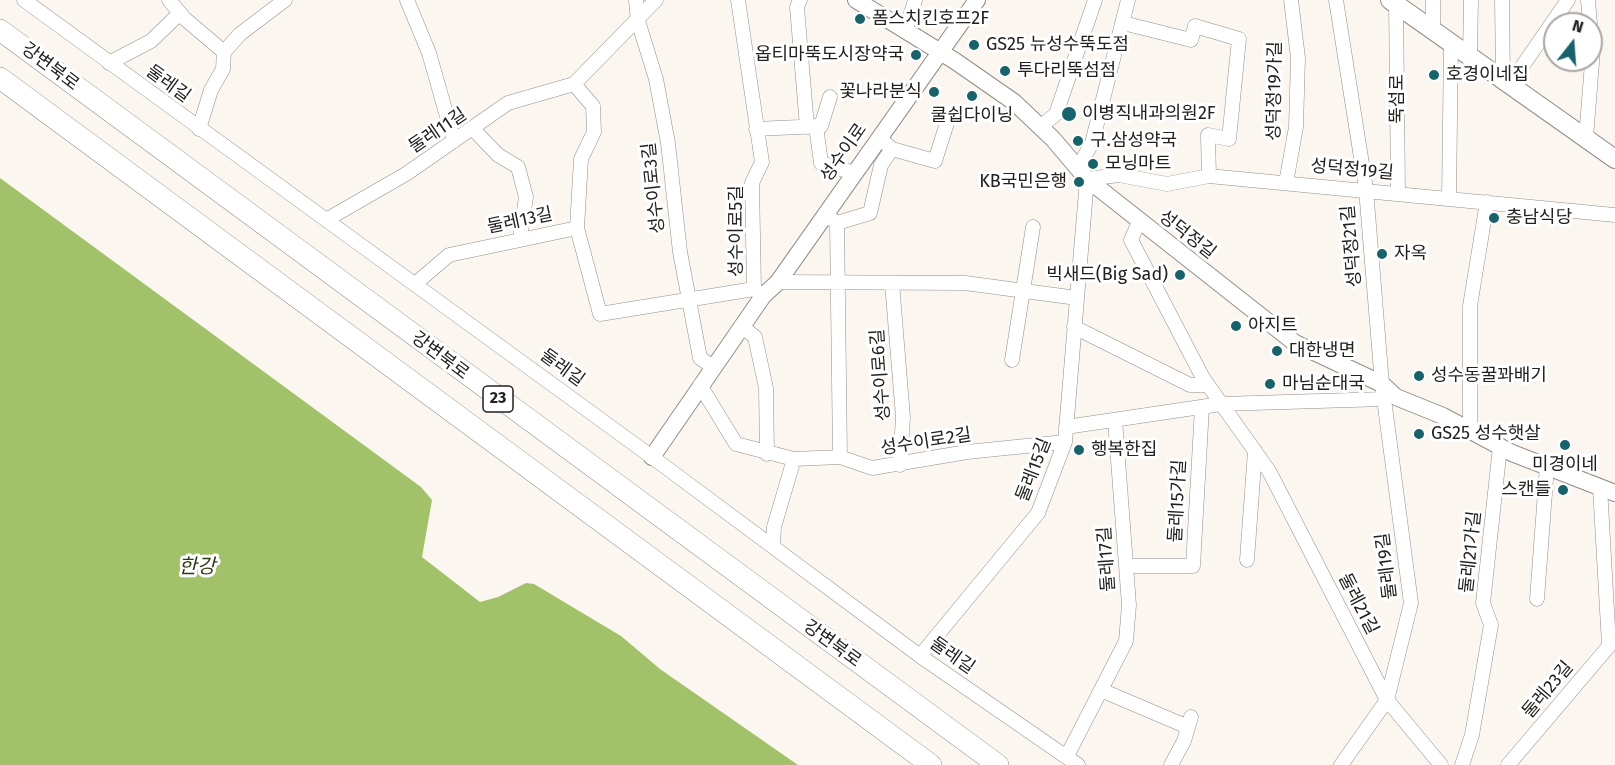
<!DOCTYPE html>
<html>
<head>
<meta charset="utf-8">
<style>
	body { margin:0 }
	#map { position:relative; width:1615px; height:765px; overflow:hidden; background:#fbf6f0; font-family:"Fira Sans",sans-serif }
	canvas { display:block }
	.north { position:absolute; left:1543px; top:12px; width:60px; height:60px; box-sizing:border-box; background:#fff; border:2px solid #a7a6a5; border-radius:50%; rotate:17deg; font-size:16px; font-weight:700; line-height:24px; text-align:center; color:#23211f }
	.north::after { content:''; display:block; margin:auto; width:21px; height:27px; background:#16636c; clip-path:polygon(50% 0,100% 100%,50% 72%,0 100%) }
</style>
</head>
<body>
<div id="map">
<canvas width="1615" height="765"></canvas>
<div class="north">N</div>
</div>
<script>
const context = document.querySelector('canvas').getContext('2d');
context.lineJoin = 'round';
function fill(path, color) { context.fillStyle = color; context.fill(path, 'evenodd'); }
const poly = rows => new Path2D(rows.map(r => 'M' + r).join(''));
function strokePath(path, color, width, dash) { context.strokeStyle = color; context.lineWidth = width; context.lineCap = dash ? 'butt' : 'round'; context.setLineDash(dash || []); context.stroke(path); }
function drawText(font, color, halo, rows, align = 'center') {
  context.font = font + ' "Fira Sans","Noto Sans KR",sans-serif'; context.lineWidth = 6; context.setLineDash([]); context.textBaseline = 'middle'; context.strokeStyle = halo; context.fillStyle = color; for (const [text, x, y, turn = 0] of rows) {
    context.save(); context.translate(x, y); context.rotate((+turn || 0) * Math.PI / 180); context.textAlign = isNaN(turn) ? turn : align; if (halo) context.strokeText(text, 0, 0); context.fillText(text, 0, 0); context.restore();
  }
}
fill(poly([
	[0,178,421,487,432,500,422,557,480,602,498,597,526,583,534,584,621,636,660,669,798,765,0,765]
]), '#a2c26a');
const minor = poly([
	[24,0,652,457,920,656,1078,765],
	[169,0,184,18,224,52],
	[407,0,429,53,454,141],
	[636,0,638,21,656,79,668,143,680,252,700,358,713,367],
	[738,0,762,162,752,183,754,289,761,294],
	[800,0,797,7,807,127],
	[1336,0,1366,189,1382,384,1411,603,1387,700,1341,765],
	[1396,0,1398,193],
	[1502,0,1503,78],
	[1588,0,1590,24],
	[1123,23,1191,40,1195,26,1239,39,1229,139,1208,135,1209,176],
	[906,30,915,0],
	[1433,30,1433,0],
	[1470,56,1471,0],
	[109,63,151,41,180,13],
	[574,84,593,106,594,132,581,159,577,228],
	[1510,84,1568,0],
	[816,126,821,163,854,173],
	[1040,127,1056,114,1095,0],
	[199,129,211,90,223,69,224,52,240,34,285,0],
	[473,129,498,155,518,167,526,197,520,239],
	[756,129,821,126,830,97],
	[1586,138,1593,50,1591,30],
	[885,143,892,149,935,161,947,123],
	[1078,168,1092,143,1128,0],
	[1286,183,1296,127,1298,58,1291,0],
	[1449,198,1451,43],
	[825,214,837,223,840,457],
	[326,220,406,174,508,103,574,84,656,0],
	[1139,222,1131,240,1203,378,1269,471,1387,700,1441,765],
	[837,223,870,213,881,165,892,149],
	[778,282,965,283,1077,298],
	[892,283,903,417,900,465],
	[415,284,449,255,577,228,600,314,754,289],
	[741,326,755,337,766,388,767,454],
	[1074,327,1190,385,1208,385],
	[1012,360,1033,227],
	[700,385,736,444,794,459,840,457,872,468,967,452,1065,442],
	[1066,427,1221,404,1384,399],
	[1470,431,1470,306,1487,202],
	[1600,487,1609,645],
	[773,547,774,527,794,459],
	[1247,560,1255,451],
	[1126,566,1193,566,1202,407],
	[1537,599,1547,466],
	[920,656,1038,513,1065,442,1087,179,1119,175,1167,184,1209,176,1615,215],
	[1101,690,1188,727],
	[1067,756,1126,641,1129,605,1115,420],
	[1171,765,1184,741,1191,717],
	[1462,765,1472,735,1491,625,1483,603,1500,447],
	[1508,765,1615,639]
]);
const tertiary = poly([
	[856,0,955,61,1014,102,1053,139,1087,179,1295,343,1382,384,1396,397,1443,416,1512,453,1615,493],
	[652,457,763,296,778,282,977,0]
]);
const secondary = poly([
	[1390,0,1615,159]
]);
const trunk = poly([
	[0,30,998,765],
	[0,78,931,765]
]);
strokePath(minor, '#938e89', 15);
strokePath(tertiary, '#938e89', 18);
strokePath(secondary, '#938e89', 20);
strokePath(trunk, '#938e89', 22);
strokePath(minor, '#fff', 14);
strokePath(tertiary, '#fff', 16);
strokePath(secondary, '#fff', 18);
strokePath(trunk, '#fff', 21);
for (const [x, y, r, color] of [
	[860,19,6,"#16636c"],
	[974,45,6,"#16636c"],
	[916,55,6,"#16636c"],
	[1005,71,6,"#16636c"],
	[1434,75,6,"#16636c"],
	[934,92,6,"#16636c"],
	[972,96,6,"#16636c"],
	[1069,114,8,"#16636c"],
	[1078,141,6,"#16636c"],
	[1093,164,6,"#16636c"],
	[1079,182,6,"#16636c"],
	[1494,218,6,"#16636c"],
	[1382,254,6,"#16636c"],
	[1180,275,6,"#16636c"],
	[1236,326,6,"#16636c"],
	[1277,351,6,"#16636c"],
	[1419,376,6,"#16636c"],
	[1270,384,6,"#16636c"],
	[1419,434,6,"#16636c"],
	[1565,445,6,"#16636c"],
	[1079,450,6,"#16636c"],
	[1563,490,6,"#16636c"]
]) { const dot = new Path2D(); dot.arc(x, y, r, 0, 2 * Math.PI); context.fillStyle = color; context.fill(dot); strokePath(dot, '#fff', 2); }
for (const [x, y, w] of [
	[498,399,30]
]) { const box = new Path2D(); box.roundRect(x - w / 2, y - 13, w, 26, 4.5); context.fillStyle = '#fff'; context.fill(box); strokePath(box, '#23211f', 1.5); }
drawText('bold 16px', '#23211f', null, [
	["23",498,399]
]);
drawText('18px', '#23211f', '#fff', [
	["폼스치킨호프2F",872,19],
	["GS25 뉴성수뚝도점",986,45],
	["옵티마뚝도시장약국",904,55,"right"],
	["투다리뚝섬점",1017,71],
	["호경이네집",1446,75],
	["꽃나라분식",922,92,"right"],
	["이병직내과의원2F",1082,114],
	["쿨쉽다이닝",972,116,"center"],
	["구.삼성약국",1090,141],
	["모닝마트",1105,164],
	["KB국민은행",1067,182,"right"],
	["충남식당",1506,218],
	["자옥",1394,254],
	["빅새드(Big Sad)",1168,275,"right"],
	["아지트",1248,326],
	["대한냉면",1289,351],
	["성수동꿀꽈배기",1431,376],
	["마님순대국",1282,384],
	["GS25 성수햇살",1431,434],
	["행복한집",1091,450],
	["미경이네",1565,465,"center"],
	["스캔들",1551,490,"right"]
], 'left');
drawText('18px', '#23211f', '#fff', [
	["강변북로",50,67,37],
	["둘레길",168,84,36],
	["성덕정19가길",1275,91,-89],
	["뚝섬로",1398,99,-90],
	["둘레11길",438,131,-34],
	["성수이로",844,153,-55],
	["성덕정19길",1352,170,5],
	["성수이로3길",654,188,-96],
	["둘레13길",520,221,-12],
	["성수이로5길",737,231,-90],
	["성덕정길",1187,235,38],
	["성덕정21길",1352,246,-95],
	["강변북로",440,356,37],
	["둘레길",562,368,36],
	["성수이로6길",881,375,-94],
	["성수이로2길",926,442,-9],
	["둘레15길",1034,470,-69],
	["둘레15가길",1178,501,-87],
	["둘레21가길",1471,552,-84],
	["둘레17길",1107,559,-94],
	["둘레19길",1387,566,-97],
	["둘레21길",1358,604,63],
	["강변북로",832,644,36],
	["둘레길",952,656,35],
	["둘레23길",1548,690,-50]
]);
drawText('italic 20px', '#2d3915', '#fff', [
	["한강",197,567]
]);
</script>
</body>
</html>
